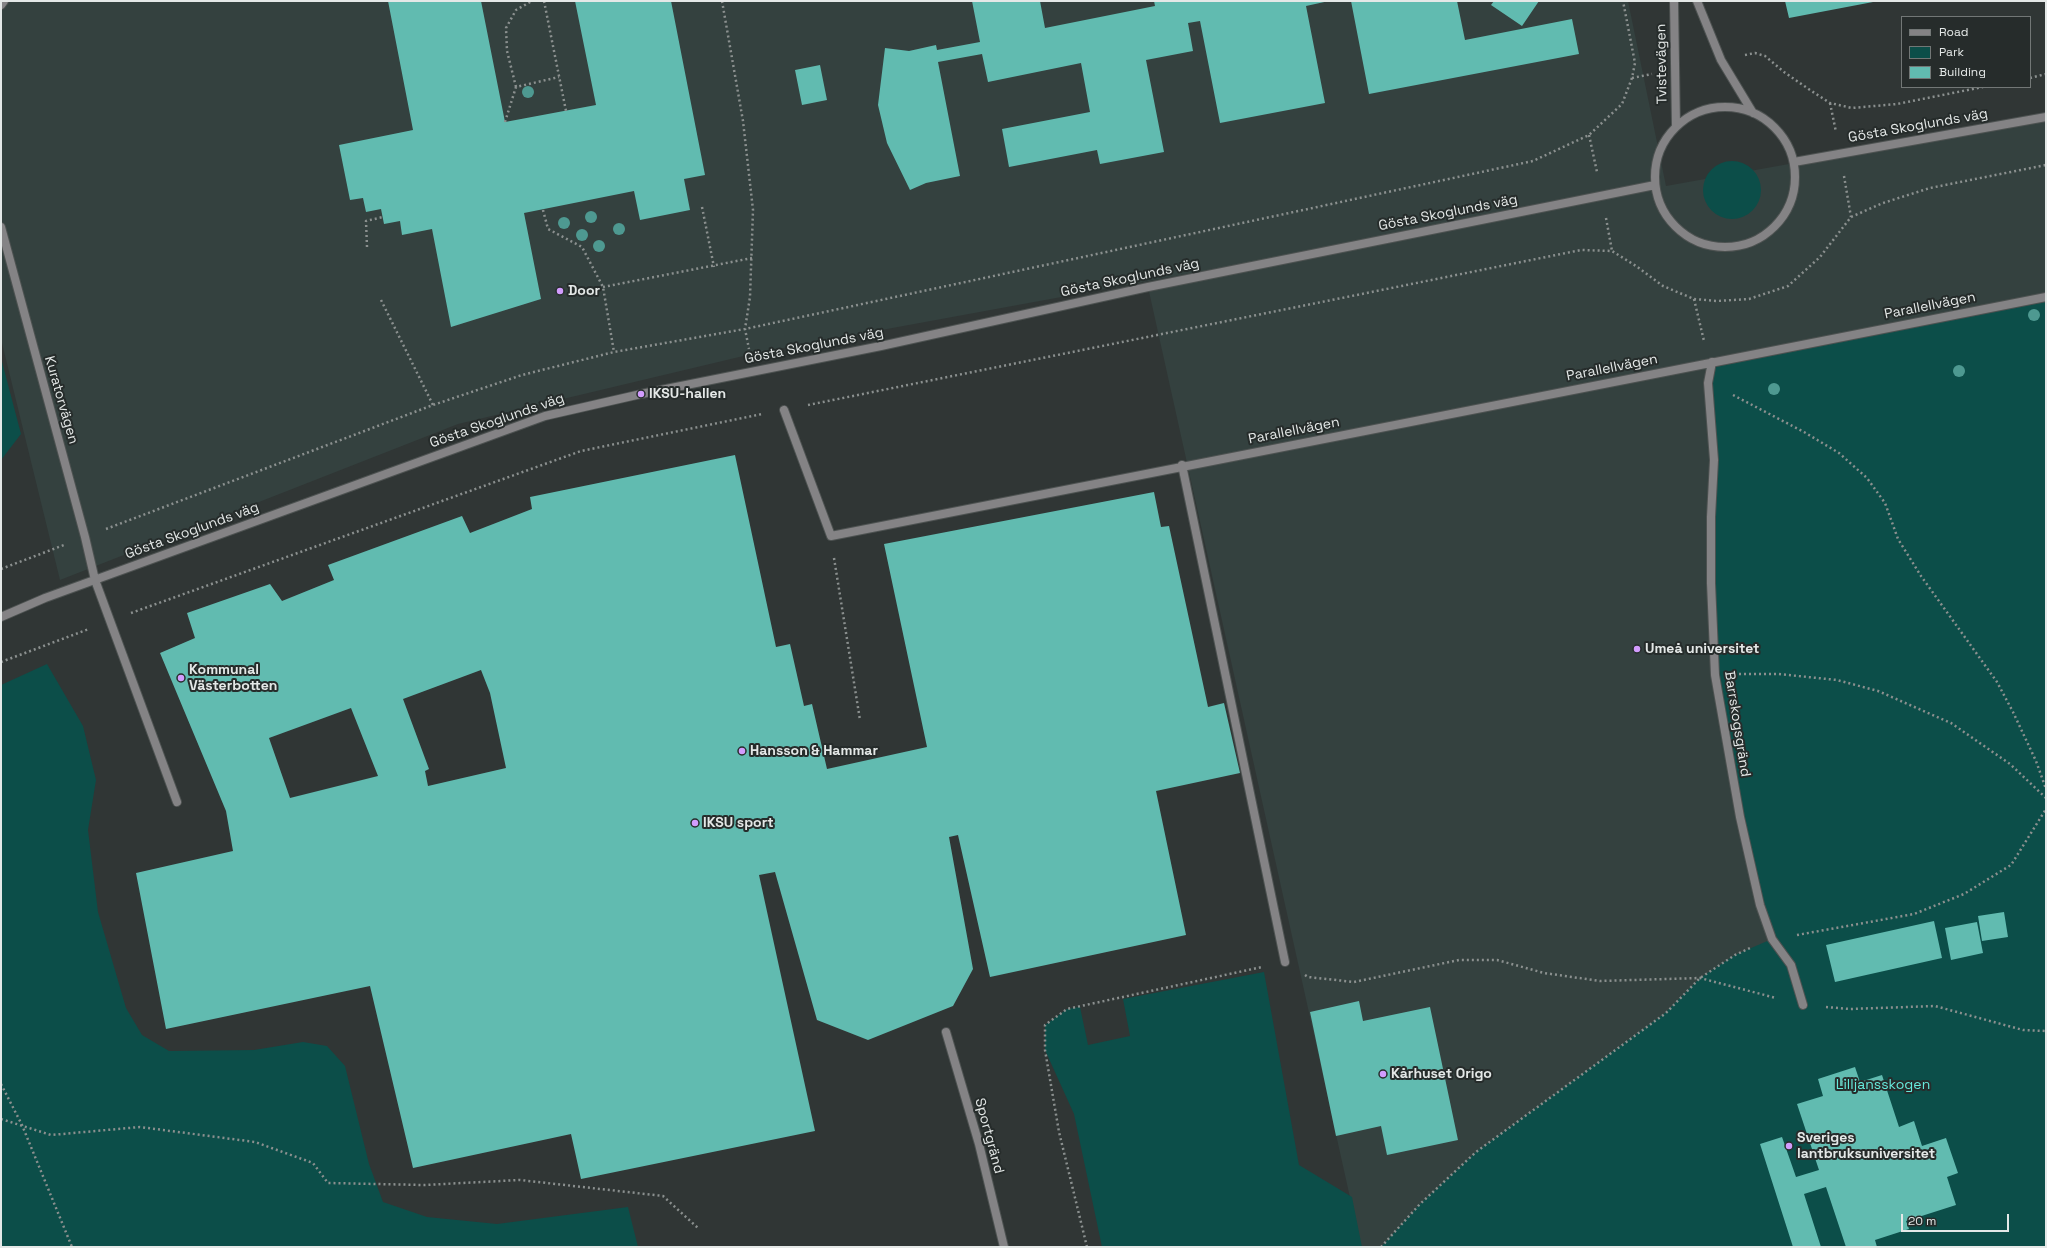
<!DOCTYPE html>
<html>
<head>
<meta charset="utf-8">
<style>
	body { margin:0 }
	#map { position:relative; width:2047px; height:1248px; overflow:hidden; background:#303635; font-family:"Space Grotesk",sans-serif }
	canvas { display:block }
	.frame { position:absolute; inset:0; border:2px solid #e4e8e7; pointer-events:none }
	.legend { position:absolute; left:1901px; top:16px; width:130px; height:72px; box-sizing:border-box; background:#262c2b; border:1px solid #727776; margin:0; padding:5px 7px; list-style:none; font-size:12px; color:#e4e8e7 }
	.legend li { display:flex; align-items:center; gap:8px; height:20px }
	.legend b { width:20px; border:1px solid #727776 }
	.scale { position:absolute; left:1901px; top:1214px; width:108px; height:18px; box-sizing:border-box; border:2px solid #e4e8e7; border-top:0; padding-left:5px; font-size:12px; line-height:14px; white-space:nowrap; color:#e4e8e7; -webkit-text-stroke:3px #262c2b; paint-order:stroke }
</style>
</head>
<body>
<div id="map">
<canvas width="2047" height="1248"></canvas>
<div class="frame"></div>
<ul class="legend">
<li><b style="height:5px;background:#848385"></b>Road</li>
<li><b style="height:11px;background:#0c4e49"></b>Park</li>
<li><b style="height:11px;background:#61bbb0"></b>Building</li>
</ul>
<div class="scale">20 m</div>
</div>
<script>
const context = document.querySelector('canvas').getContext('2d');
context.lineJoin = 'round';
function fill(path, color) { context.fillStyle = color; context.fill(path, 'evenodd'); }
const poly = rows => new Path2D(rows.map(r => 'M' + r).join(''));
function strokePath(path, color, width, dash) { context.strokeStyle = color; context.lineWidth = width; context.lineCap = dash ? 'butt' : 'round'; context.setLineDash(dash || []); context.stroke(path); }
function drawText(font, color, halo, rows, align = 'center') {
  context.font = font + ' "Space Grotesk",sans-serif'; context.lineWidth = 4; context.setLineDash([]); context.textBaseline = 'middle'; context.strokeStyle = halo; context.fillStyle = color; for (const [text, x, y, turn = 0] of rows) {
    context.save(); context.translate(x, y); context.rotate((+turn || 0) * Math.PI / 180); context.textAlign = isNaN(turn) ? turn : align; if (halo) context.strokeText(text, 0, 0); context.fillText(text, 0, 0); context.restore();
  }
}
fill(poly([
	[1,1,1628,1,1666,186,2046,118,2046,1247,1361,1247,1148,287,1612,196,756,353,458,424,60,580,1,339]
]), '#34413f');
fill(poly([
	'1703 190a29 29 0 1 1 58 0a29 29 0 1 1-58 0Z',
	[2046,297,2046,1247,1381,1247,1420,1204,1476,1152,1665,1013,1700,978,1735,955,1772,939,1760,905,1715,675,1714,460,1708,383,1712,362],
	[1,358,21,434,1,460],
	[47,664,83,726,96,780,88,830,98,912,126,1008,142,1035,169,1051,254,1050,303,1042,327,1046,345,1066,369,1164,383,1202,427,1217,497,1224,628,1207,638,1247,1,1247,1,685],
	[1264,972,1299,1165,1352,1197,1362,1247,1102,1247,1074,1114,1045,1050,1045,1025,1067,1009,1080,1007,1088,1045,1130,1036,1123,999]
]), '#0c4e49');
fill(poly([
	[388,1,481,1,505,122,596,105,575,1,671,1,705,175,684,179,690,210,640,220,634,191,524,213,541,299,451,327,432,229,402,235,400,221,384,224,381,209,366,212,363,198,350,200,339,145,413,130],
	[972,1,1040,1,1045,28,1155,6,1154,1,1329,1,1306,6,1325,103,1220,123,1200,21,1188,23,1193,51,1146,60,1164,152,1100,164,1097,150,1009,167,1002,129,1090,112,1081,63,988,82,982,54,938,62,960,176,926,183,910,190,887,143,878,105,885,48,909,51,936,45,937,50,980,42],
	[1351,1,1457,1,1465,40,1572,19,1579,54,1369,94],
	[1494,1,1539,1,1522,26,1491,5],
	[1785,1,1873,1,1873,2,1789,18],
	[820,65,827,100,802,105,795,70],
	[735,455,776,647,790,644,804,706,812,704,827,769,927,747,884,544,1154,492,1161,527,1169,526,1208,707,1224,703,1240,773,1156,791,1186,935,990,977,958,835,949,837,973,969,953,1006,868,1040,817,1020,775,872,759,875,815,1131,581,1179,571,1134,413,1168,370,986,166,1029,136,873,233,851,226,811,160,653,195,638,187,613,270,584,282,601,334,580,328,565,462,516,470,533,532,509,530,497],
	[481,670,490,693,506,768,428,786,425,771,429,769,403,699],
	[351,708,378,776,290,798,269,738],
	[2004,912,2008,937,1982,941,1978,916],
	[1934,921,1942,958,1835,982,1826,945],
	[1977,922,1983,953,1951,960,1945,928],
	[1359,1001,1363,1021,1430,1007,1458,1140,1387,1155,1381,1126,1336,1136,1310,1012],
	[1855,1067,1860,1082,1882,1075,1899,1127,1914,1121,1922,1146,1946,1138,1958,1173,1947,1177,1956,1205,1906,1221,1909,1229,1875,1240,1877,1247,1846,1247,1826,1187,1804,1194,1821,1247,1793,1247,1760,1144,1782,1137,1796,1177,1819,1170,1797,1104,1823,1096,1818,1079]
]), '#61bbb0');
const service = poly([
	[1712,362,1708,383,1714,460,1711,517,1711,583,1715,675,1740,817,1760,905,1772,939,1791,965,1803,1005],
	[784,410,831,536,2046,297],
	[1182,465,1285,962],
	[95,580,177,802]
]);
const minor = poly([
	[1674,1,1676,126],
	[1697,1,1721,60,1753,113],
	[1,5,4,1],
	'1655 177a70 70 0 1 1 140 0a70 70 0 1 1-140 0Z',
	[1794,162,2046,117],
	[1,227,85,537,95,580],
	[1,617,45,598,545,416,641,394,881,346,1148,287,1655,185],
	[946,1032,979,1144,1004,1247]
]);
strokePath(service, '#4d5251', 10);
strokePath(minor, '#4d5251', 10);
strokePath(poly([
	[544,1,566,111],
	[722,1,743,121,753,210,750,297,745,329,749,349],
	[1745,55,1755,53,1765,56,1784,72,1810,90,1830,103,1852,108,1897,104,1983,87],
	[1632,78,1652,74],
	[2030,78,2046,74],
	[516,87,507,51,506,28,516,10,532,1],
	[1830,103,1836,132],
	[505,122,516,87,559,77],
	[1589,135,1597,172],
	[1844,176,1851,217],
	[702,207,714,267],
	[543,210,548,229,582,247,603,287,614,352],
	[1606,218,1612,251],
	[367,247,366,221,383,217],
	[603,287,752,258],
	[1694,299,1704,341],
	[381,300,433,405],
	[1733,395,1804,432,1839,453,1867,478,1885,503,1898,539,1921,576,1997,682,2013,712,2036,761,2046,789],
	[808,405,1581,250,1612,251,1636,266,1663,286,1694,299,1717,301,1749,299,1788,286,1820,257,1851,217,1883,203,1930,188,2046,165],
	[106,529,433,405,522,375,614,352,745,329,1533,161,1589,135,1622,104,1632,78,1635,63,1623,1],
	[834,558,860,720],
	[1,569,64,545],
	[131,613,581,451,762,414],
	[1,662,89,629],
	[1739,674,1778,674,1837,680,1878,691,1951,723,2010,764,2046,798],
	[1797,935,1914,914,1964,894,2011,865,2046,809],
	[1305,975,1308,977,1354,982,1459,960,1497,960,1544,973,1600,981,1700,978,1776,998],
	[1826,1007,1850,1009,1935,1006,2023,1030,2046,1031],
	[1,1084,22,1125,72,1247],
	[1,1119,51,1135,140,1127,255,1142,313,1163,328,1183,424,1185,520,1180,663,1196,698,1228],
	[1087,1247,1059,1132,1045,1050,1045,1025,1067,1009,1262,967],
	[1381,1247,1420,1204,1476,1152,1666,1013,1700,978,1735,955,1750,948]
]), '#8b908f', 2.5, [2, 3]);
strokePath(service, '#848385', 8);
strokePath(minor, '#848385', 8);
context.fillStyle = '#4e9991';
for (const [x, y] of [
	[528,92],
	[591,217],
	[564,223],
	[619,229],
	[582,235],
	[599,246],
	[2034,315],
	[1959,371],
	[1774,389]
]) { context.beginPath(); context.arc(x, y, 6, 0, 2 * Math.PI); context.fill(); }
for (const [x, y, r, color] of [
	[560,291,4,"#d29cfd"],
	[641,394,4,"#d29cfd"],
	[1637,649,4,"#d29cfd"],
	[181,678,4,"#d29cfd"],
	[742,751,4,"#d29cfd"],
	[695,823,4,"#d29cfd"],
	[1383,1074,4,"#d29cfd"],
	[1789,1146,4,"#d29cfd"]
]) { const dot = new Path2D(); dot.arc(x, y, r, 0, 2 * Math.PI); context.fillStyle = color; context.fill(dot); strokePath(dot, '#262c2b', 1.5); }
drawText('14px', '#e4e8e7', '#262c2b', [
	["Tvistevägen",1662,64,-91],
	["Gösta Skoglunds väg",1918,126,-10],
	["Gösta Skoglunds väg",1448,213,-11],
	["Gösta Skoglunds väg",1130,278,-12],
	["Parallellvägen",1930,306,-11],
	["Gösta Skoglunds väg",814,346,-11],
	["Parallellvägen",1612,368,-11],
	["Kuratorvägen",61,400,74],
	["Gösta Skoglunds väg",497,421,-19],
	["Parallellvägen",1294,431,-11],
	["Gösta Skoglunds väg",192,531,-20],
	["Barrskogsgränd",1737,724,81],
	["Sportgränd",989,1136,75]
]);
drawText('bold 14px', '#e4e8e7', '#262c2b', [
	["Door",568,291],
	["IKSU-hallen",649,394],
	["Umeå universitet",1645,649],
	["Kommunal",189,670],
	["Västerbotten",189,686],
	["Hansson & Hammar",750,751],
	["IKSU sport",703,823],
	["Kårhuset Origo",1391,1074],
	["Sveriges",1797,1138],
	["lantbruksuniversitet",1797,1154]
], 'left');
drawText('14px', '#66eadc', '#262c2b', [
	["Lilljansskogen",1883,1085]
]);
</script>
</body>
</html>
